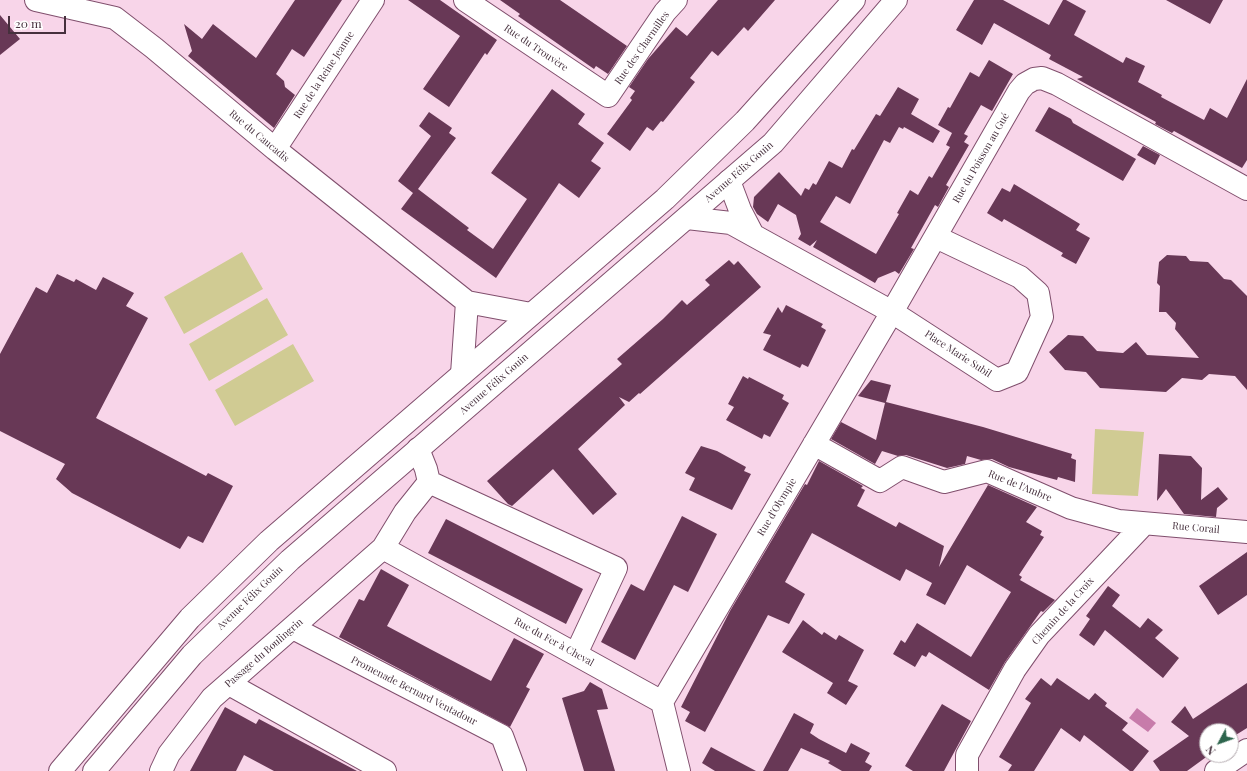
<!DOCTYPE html>
<html>
<head>
<meta charset="utf-8">
<style>
	body { margin:0 }
	#map { position:relative; width:1247px; height:771px; overflow:hidden; background:#f8d5e9; font-family:"Playfair Display",serif }
	canvas { display:block }
	.north { position:absolute; left:1199px; top:723px; width:40px; height:40px; box-sizing:border-box; background:#fff; border:1px solid #b5acb1; border-radius:50%; rotate:229deg; font-size:11px; font-weight:700; line-height:16px; text-align:center; color:#46303d }
	.north::after { content:''; display:block; margin:auto; width:14px; height:18px; background:#2d654d; clip-path:polygon(50% 0,100% 100%,50% 72%,0 100%) }
	.scale { position:absolute; left:8px; top:16px; width:58px; height:18px; box-sizing:border-box; border:2px solid #46303d; border-top:0; padding-left:5px; font-size:12px; line-height:14px; white-space:nowrap; color:#46303d; -webkit-text-stroke:3px #fff; paint-order:stroke }
</style>
</head>
<body>
<div id="map">
<canvas width="1247" height="771"></canvas>
<div class="north">N</div>
<div class="scale">20 m</div>
</div>
<script>
const context = document.querySelector('canvas').getContext('2d');
context.lineJoin = 'round';
function fill(path, color) { context.fillStyle = color; context.fill(path, 'evenodd'); }
const poly = rows => new Path2D(rows.map(r => 'M' + r).join(''));
function strokePath(path, color, width, dash) { context.strokeStyle = color; context.lineWidth = width; context.lineCap = dash ? 'butt' : 'round'; context.setLineDash(dash || []); context.stroke(path); }
function drawText(font, color, halo, rows, align = 'center') {
  context.font = font + ' "Playfair Display",serif'; context.lineWidth = 4; context.setLineDash([]); context.textBaseline = 'middle'; context.strokeStyle = halo; context.fillStyle = color; for (const [text, x, y, turn = 0] of rows) {
    context.save(); context.translate(x, y); context.rotate((+turn || 0) * Math.PI / 180); context.textAlign = isNaN(turn) ? turn : align; if (halo) context.strokeText(text, 0, 0); context.fillText(text, 0, 0); context.restore();
  }
}
fill(poly([
	[242,252,263,289,184,334,164,297],
	[267,298,288,335,209,381,189,344],
	[293,344,314,381,235,426,215,390],
	[1095,429,1144,432,1138,496,1092,494]
]), '#d0cb93');
fill(poly([
	[1137,708,1156,723,1148,732,1129,718]
]), '#c77baa');
fill(poly([
	[295,0,342,0,304,57,292,49,276,74,284,81,285,87,295,95,274,128,188,56,192,51,184,24,202,39,213,24,256,58],
	[408,0,440,0,497,40,487,55,485,53,449,107,423,89,460,36],
	[500,0,560,0,627,46,608,74,596,66,594,69,518,16,520,14],
	[718,0,775,0,748,31,744,27,718,56,712,51,690,78,695,82,663,122,661,121,653,131,647,127,630,151,607,134,632,100,630,98,635,91,629,87,648,59,676,27,687,36],
	[974,0,1003,0,1049,25,1063,0,1066,0,1086,11,1074,35,1123,63,1126,57,1145,66,1138,82,1162,95,1161,97,1204,120,1210,108,1227,118,1247,79,1247,160,1242,168,1174,131,1172,133,1155,124,1156,122,1077,79,1083,77,1049,59,1051,55,994,23,982,45,956,30],
	[1166,0,1223,0,1210,24],
	[0,15,20,39,0,55],
	[989,60,1013,74,992,111,981,105,964,134,968,136,964,142,969,145,946,185,949,187,938,207,935,205,911,248,914,249,899,274,895,271,878,278,875,283,813,247,817,240,810,246,798,239,801,234,796,215,778,204,768,222,757,214,753,207,754,197,779,172,801,196,805,188,809,190,813,183,816,185,829,161,842,168,852,149,854,150,876,114,880,116,898,87,919,99,911,114,940,131,933,143,904,127,903,129,899,127,890,143,884,140,850,204,836,196,820,222,876,254,899,214,897,213,910,190,918,195,929,176,932,178,950,147,946,145,952,133,938,125,948,107,950,108,970,72,979,77],
	[552,89,585,114,578,124,604,143,591,161,601,168,579,198,559,183,496,278,401,209,413,193,398,181,431,136,419,126,429,112,452,128,449,133,456,138,418,189,469,228,467,230,493,249,527,199,491,173],
	[1049,107,1071,119,1073,123,1136,159,1123,181,1035,131],
	[1143,146,1160,155,1155,165,1137,155],
	[1014,184,1080,224,1076,230,1090,238,1076,264,1061,256,1063,253,1004,219,1002,222,987,213,1002,188,1010,192],
	[1167,255,1186,256,1190,261,1208,262,1224,279,1231,280,1247,296,1247,390,1235,376,1209,374,1202,380,1182,378,1166,392,1100,388,1086,372,1065,370,1049,352,1068,335,1083,336,1097,351,1123,353,1136,342,1147,355,1199,358,1175,329,1176,323,1166,312,1159,312,1160,286,1157,283,1159,262],
	[729,260,734,265,738,261,761,287,640,394,639,393,629,402,619,397,625,405,578,449,617,494,593,515,553,469,512,506,508,504,487,481,622,364,617,359,663,319,682,300,687,305,710,285,705,280],
	[57,274,74,282,76,279,96,290,103,277,134,293,126,306,148,318,96,418,206,476,208,473,233,486,203,543,188,536,180,549,72,493,56,479,65,464,0,431,0,354,36,287,47,293],
	[786,305,823,324,821,327,826,330,808,367,802,364,800,368,763,350,771,335,763,333,778,307,782,313],
	[743,376,748,379,749,377,784,395,782,399,789,403,770,437,764,434,762,439,726,420,734,407,728,404],
	[871,380,891,385,886,402,983,427,1072,454,1071,458,1076,460,1075,482,1058,477,1057,480,1009,467,992,459,981,460,967,456,965,464,947,468,906,455,898,456,882,451,875,464,831,439,841,422,876,440,885,403,858,396],
	[701,446,717,451,746,467,744,471,751,474,732,510,689,490,695,478,685,473],
	[1159,454,1191,456,1202,468,1201,500,1218,487,1228,499,1217,508,1216,517,1184,514,1166,489,1157,501],
	[819,461,863,486,861,488,865,490,857,506,896,527,899,522,944,546,939,567,988,485,1037,507,1026,522,1042,531,1040,535,1044,537,1019,575,1022,577,1020,580,1055,600,1043,612,1041,611,1005,662,989,690,929,652,926,657,922,655,915,667,893,654,901,640,905,643,917,623,971,657,1011,592,967,565,945,605,926,595,932,583,906,569,900,581,812,533,785,582,805,594,789,624,768,615,705,732,685,721,690,712,681,707,730,611,805,484,807,485],
	[682,516,717,534,688,592,674,585,635,660,601,642,631,584,644,591],
	[446,519,583,589,566,624,428,553],
	[1247,552,1247,595,1218,615,1199,586],
	[381,569,409,585,387,626,430,649,491,681,514,638,544,654,526,687,530,689,510,727,339,637,359,599,364,601],
	[1108,586,1120,595,1112,606,1140,628,1148,618,1163,630,1155,638,1179,658,1163,678,1105,630,1094,646,1079,635,1090,619,1086,616],
	[803,620,822,635,824,632,836,640,839,635,864,650,848,681,858,686,846,705,827,693,833,683,782,652],
	[1041,678,1051,686,1057,678,1089,700,1095,693,1107,703,1105,706,1128,723,1122,730,1149,751,1133,771,1130,771,1084,735,1080,742,1061,728,1034,771,1008,771,1012,765,999,757,1031,703,1025,699],
	[590,682,602,689,608,709,597,710,615,771,584,771,562,698,584,691],
	[1247,683,1247,728,1231,738,1231,731,1207,731,1206,755,1209,755,1187,771,1160,771,1153,761,1189,736,1171,722,1185,706,1193,719],
	[942,704,971,721,944,771,913,771,905,766],
	[225,707,256,724,259,719,357,771,274,771,244,755,236,771,190,771],
	[794,713,814,724,810,733,819,739,846,753,851,743,870,753,865,762,872,766,869,771,842,771,828,763,830,761,801,748,788,771,763,771],
	[711,747,756,771,715,771,702,763]
]), '#683856');
const street = poly([
	[36,0,115,18,154,48,275,149,467,302,531,314],
	[465,0,608,96,665,12,676,0],
	[275,149,373,0],
	[729,181,740,210,752,233],
	[687,218,731,223,892,312,1019,91,1025,84,1034,79,1042,78,1057,84,1247,189],
	[462,374,467,302],
	[814,444,880,481,902,467,944,482,987,471,1071,508,1119,521,1247,532],
	[418,449,426,469,429,482],
	[383,548,662,702,679,771],
	[293,628,502,736,515,771],
	[229,684,385,771],
	[662,702,892,312,997,380,1017,372,1042,317,1038,293,1020,277,936,237],
	[161,771,169,754,212,698,383,548,405,512,429,482,616,568,576,654],
	[967,771,967,755,1015,669,1039,635,1144,524],
	[1216,771,1247,750]
]);
const secondary = poly([
	[60,771,190,618,269,541,665,199,745,121,854,0],
	[94,771,192,655,290,560,773,143,896,0]
]);
strokePath(street, '#804f6d', 24);
strokePath(secondary, '#804f6d', 24);
strokePath(street, '#fff', 22);
strokePath(secondary, '#fff', 22);
drawText('10px', '#46303d', '#fff', [
	["Rue du Trouvère",536,48,34],
	["Rue des Charmilles",642,48,-55],
	["Rue de la Reine Jeanne",324,75,-57],
	["Rue du Caucadis",259,136,40],
	["Rue du Poisson au Gué",981,158,-60],
	["Avenue Félix Gouin",739,172,-41],
	["Place Marie Subil",958,354,33],
	["Avenue Félix Gouin",494,384,-41],
	["Rue de l'Ambre",1020,486,22],
	["Rue d'Olympie",777,507,-59],
	["Rue Corail",1196,528,5],
	["Avenue Félix Gouin",250,598,-44],
	["Chemin de la Croix",1063,611,-48],
	["Rue du Fer à Cheval",554,642,29],
	["Passage du Boulingrin",264,653,-41],
	["Promenade Bernard Ventadour",414,691,27]
]);
</script>
</body>
</html>
